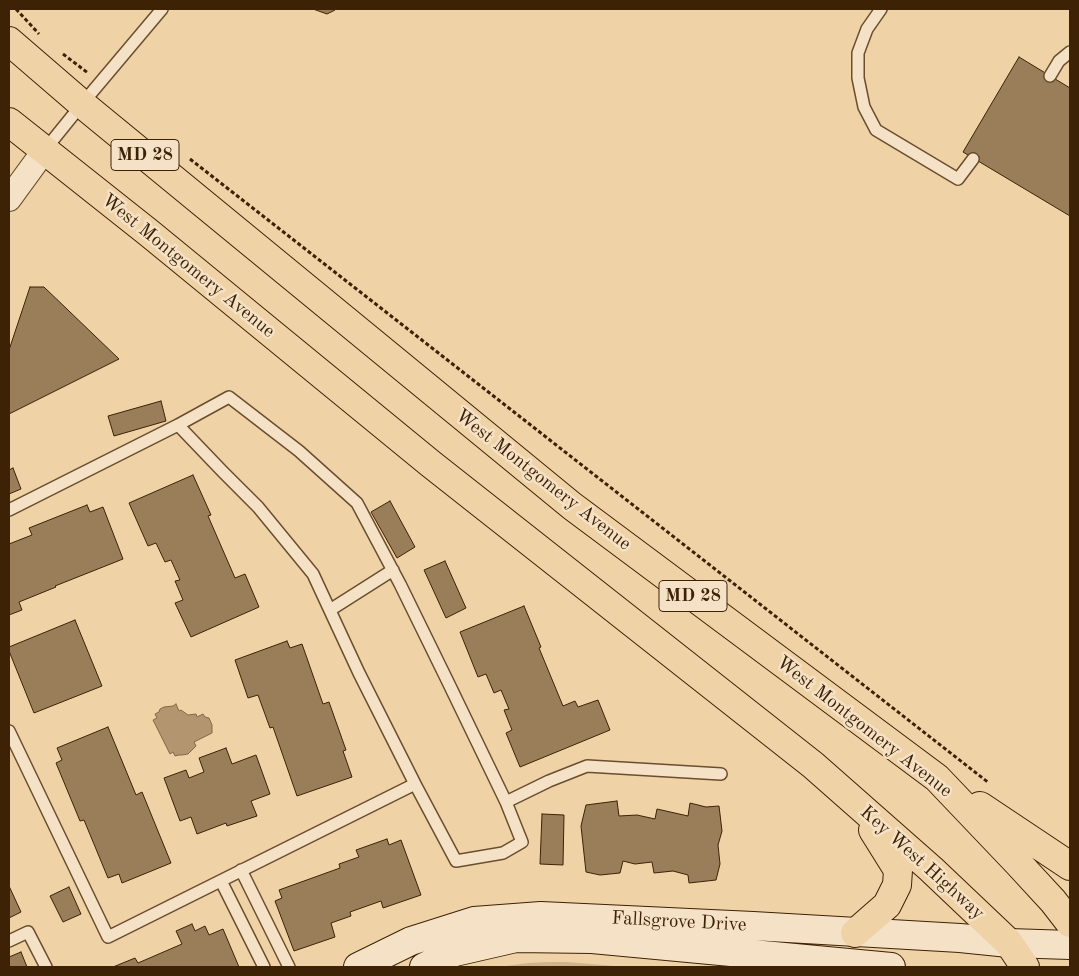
<!DOCTYPE html>
<html>
<head>
<meta charset="utf-8">
<style>
	body { margin:0 }
	#map { position:relative; width:1079px; height:976px; overflow:hidden; background:#f0d2a7; font-family:"Old Standard TT",serif }
	canvas { display:block }
	.frame { position:absolute; inset:0; border:10px solid #3d2205; pointer-events:none }
</style>
</head>
<body>
<div id="map">
<canvas width="1079" height="976"></canvas>
<div class="frame"></div>
</div>
<script>
const context = document.querySelector('canvas').getContext('2d');
context.lineJoin = 'round';
function fill(path, color) { context.fillStyle = color; context.fill(path, 'evenodd'); }
const poly = rows => new Path2D(rows.map(r => 'M' + r).join(''));
function strokePath(path, color, width, dash) { context.strokeStyle = color; context.lineWidth = width; context.lineCap = dash ? 'butt' : 'round'; context.setLineDash(dash || []); context.stroke(path); }
function drawText(font, color, halo, rows, align = 'center') {
  context.font = font + ' "Old Standard TT",serif'; context.lineWidth = 5; context.setLineDash([]); context.textBaseline = 'middle'; context.strokeStyle = halo; context.fillStyle = color; for (const [text, x, y, turn = 0] of rows) {
    context.save(); context.translate(x, y); context.rotate((+turn || 0) * Math.PI / 180); context.textAlign = isNaN(turn) ? turn : align; if (halo) context.strokeText(text, 0, 0); context.fillText(text, 0, 0); context.restore();
  }
}
fill(poly([
	[548,962,567,962,626,967,499,967,528,963]
]), '#d2b48b');
const water = poly([
	[176,704,179,711,181,710,188,715,196,714,197,717,203,714,205,717,209,718,212,725,212,733,194,742,196,746,188,754,182,755,179,755,175,756,173,752,170,754,153,720,157,718,155,714,159,712,160,709,164,707,173,706,176,704]
]);
fill(water, '#b39670');
strokePath(water, '#846845', 1);
const building = poly([
	[313,9,335,9,335,10,327,14,313,9],
	[1019,57,1070,88,1070,216,963,152,1019,57],
	[30,287,44,287,119,359,9,414,9,350,30,287],
	[161,401,166,421,114,436,108,416,161,401],
	[13,468,21,489,9,494,9,470,13,468],
	[193,475,211,515,208,516,235,578,245,574,259,607,191,637,175,603,183,600,175,581,180,580,171,560,165,562,156,543,148,546,129,503,193,475],
	[390,501,415,547,397,558,371,512,390,501],
	[87,505,90,512,103,507,123,559,55,586,56,587,19,602,22,610,9,615,9,544,32,535,29,528,87,505],
	[445,561,466,608,446,618,424,570,445,561],
	[524,606,541,647,539,648,563,706,575,701,578,707,598,700,610,730,520,767,506,733,512,730,504,710,509,709,501,690,494,693,486,674,478,677,460,632,524,606],
	[75,620,102,686,34,713,9,651,9,647,75,620],
	[287,641,290,648,302,644,323,704,329,702,346,750,343,751,352,777,297,796,273,727,270,728,258,695,248,698,235,660,287,641],
	[108,727,136,795,142,792,171,863,122,883,119,874,108,878,84,820,80,821,56,763,62,760,57,748,108,727],
	[226,748,232,764,256,755,270,794,251,801,257,816,227,826,226,823,197,834,191,817,180,821,164,778,186,770,189,778,204,772,199,758,226,748],
	[617,801,619,816,637,815,655,819,657,809,688,816,690,803,706,807,719,806,722,831,718,845,720,864,716,880,689,883,688,875,673,871,654,873,652,862,635,864,623,861,620,873,600,875,586,872,581,826,586,805,617,801],
	[542,814,564,815,563,865,540,864,542,814],
	[387,839,389,845,401,840,421,895,383,908,381,901,350,912,351,916,331,923,335,937,294,951,275,901,282,898,279,890,340,868,339,864,359,857,356,850,387,839],
	[9,886,21,912,9,918,9,886],
	[69,887,81,914,63,922,50,896,69,887],
	[192,924,195,931,205,926,209,935,223,929,239,967,113,967,135,958,138,963,182,944,176,931,192,924],
	[21,952,27,967,9,967,9,957,21,952]
]);
fill(building, '#9a7e59');
strokePath(building, '#3d2205', 1);
const lane = poly([
	[881,9,867,29,858,53,858,78,864,107,876,130,958,179,973,159],
	[1050,76,1059,61,1070,52],
	[44,151,82,104,162,9],
	[178,425,229,397,299,451,357,503,400,584,448,682,506,802,522,842,503,853,456,861,415,784],
	[9,510,178,425,223,472,258,507,313,574,359,673,415,784,108,937,9,731],
	[330,610,393,570],
	[506,802,549,781,587,766,721,774],
	[241,870,289,967],
	[221,881,264,967],
	[9,941,28,932,46,967]
]);
const street = poly([
	[9,199,44,151]
]);
const secondary = poly([
	[358,967,411,941,474,921,541,916,753,926,960,938,1009,943,1070,945],
	[424,967,455,952,516,938,592,939,891,967]
]);
const primary = poly([
	[9,41,82,104,572,506,937,778,1017,862,1053,901,1070,923],
	[9,122,149,233,431,464,813,765,931,869,1009,943,1025,967],
	[980,806,1070,866],
	[855,933,887,905,897,885,898,870,873,830]
]);
strokePath(lane, '#6a4e2e', 14);
strokePath(street, '#6a4e2e', 26);
strokePath(secondary, '#3d2205', 30);
strokePath(primary, '#3d2205', 30);
strokePath(poly([
	[16,9,39,34],
	[63,54,88,73],
	[190,159,989,783]
]), '#3d2205', 3, [4, 2.5]);
strokePath(lane, '#f5e2c6', 11);
strokePath(street, '#f5e2c6', 24);
strokePath(secondary, '#f5e2c6', 28);
strokePath(primary, '#f0d2a7', 28);
for (const [x, y, w] of [
	[145,155,68],
	[693,596,68]
]) { const box = new Path2D(); box.roundRect(x - w / 2, y - 15.5, w, 31, 4); context.fillStyle = '#f5e2c6'; context.fill(box); strokePath(box, '#3d2205', 1); }
drawText('bold 18px', '#3d2205', null, [
	["MD 28",145,155],
	["MD 28",693,596]
]);
drawText('19px', '#3d2205', '#f5e2c6', [
	["West Montgomery Avenue",188,266,39],
	["West Montgomery Avenue",543,480,38],
	["West Montgomery Avenue",864,727,38],
	["Key West Highway",922,863,42],
	["Fallsgrove Drive",679,922,3]
]);
</script>
</body>
</html>
